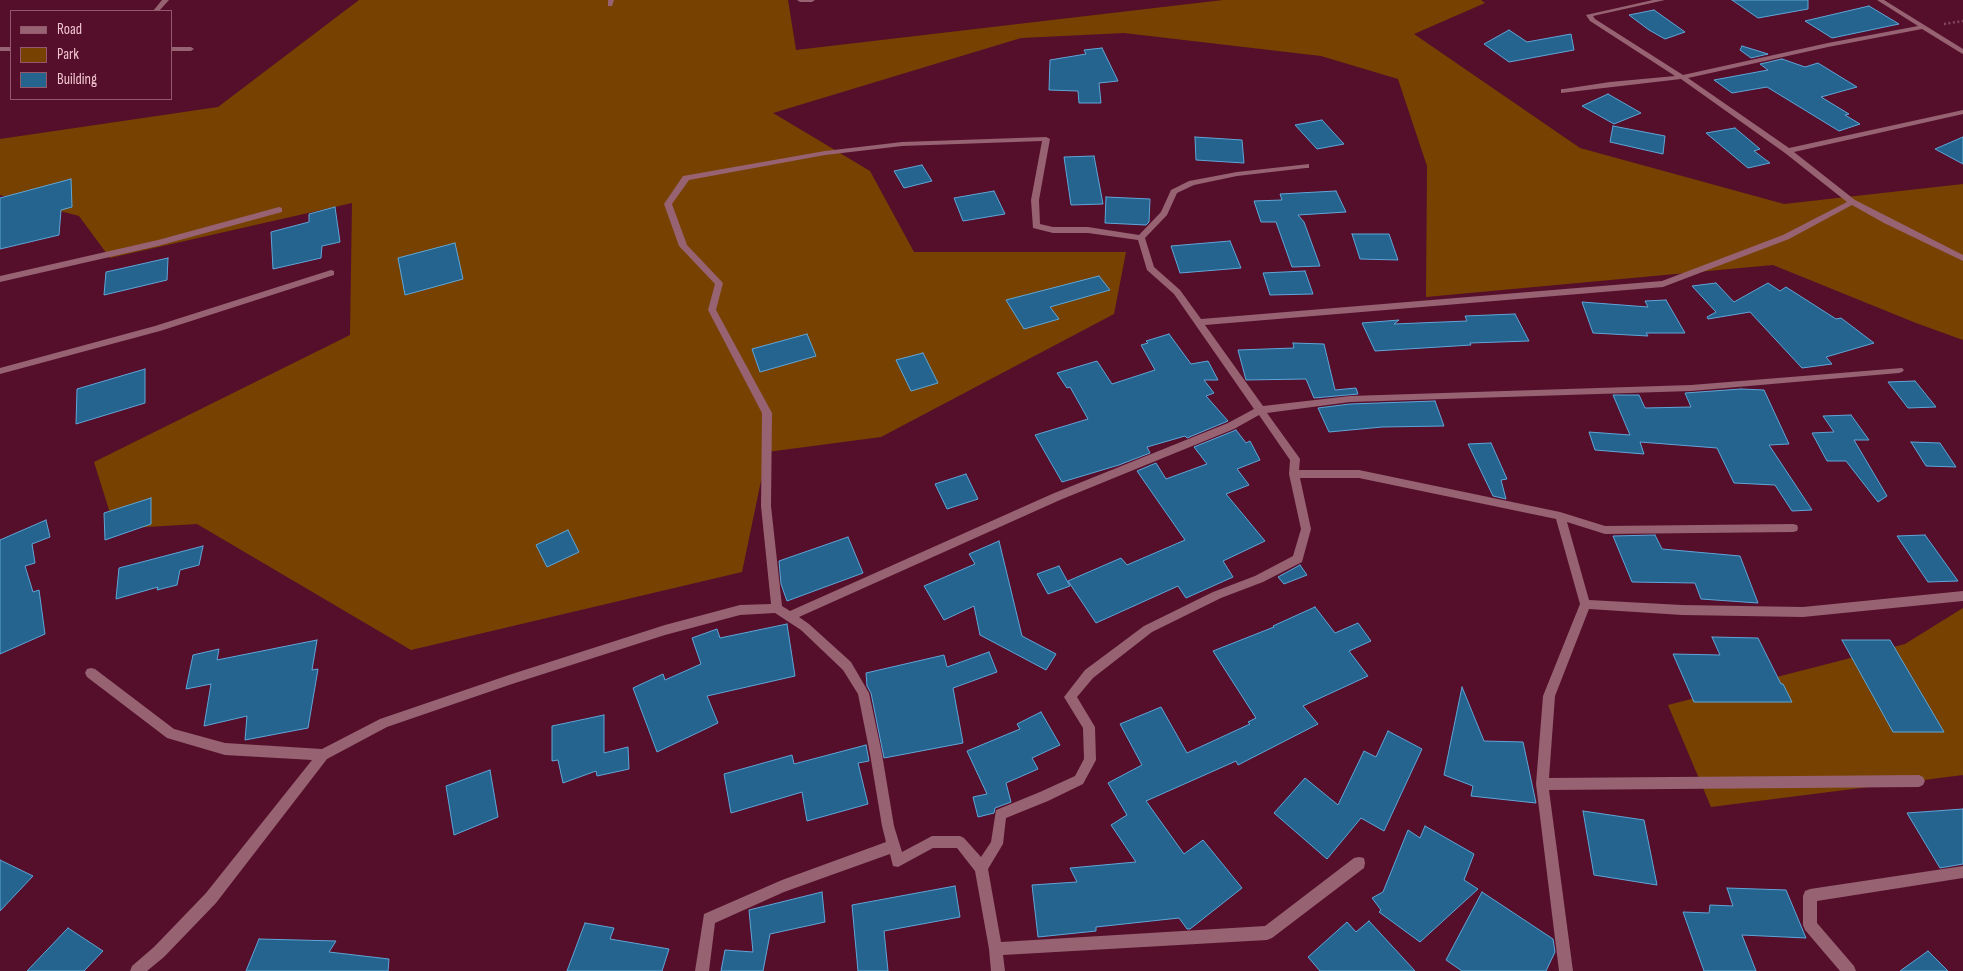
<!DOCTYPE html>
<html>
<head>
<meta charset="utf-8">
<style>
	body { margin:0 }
	#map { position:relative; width:1963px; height:971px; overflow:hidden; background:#550f2b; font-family:"Sofia Sans Condensed",sans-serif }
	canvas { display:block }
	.legend { position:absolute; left:10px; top:10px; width:162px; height:90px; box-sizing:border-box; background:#550f2b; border:1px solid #94586d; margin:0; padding:6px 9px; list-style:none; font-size:15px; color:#f2c6d1 }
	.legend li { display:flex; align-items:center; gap:10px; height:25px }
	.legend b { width:25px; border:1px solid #94586d }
</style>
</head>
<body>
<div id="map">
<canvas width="1963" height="971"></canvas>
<ul class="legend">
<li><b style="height:6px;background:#976271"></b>Road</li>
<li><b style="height:14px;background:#774201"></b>Park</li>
<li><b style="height:14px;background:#24648e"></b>Building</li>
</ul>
</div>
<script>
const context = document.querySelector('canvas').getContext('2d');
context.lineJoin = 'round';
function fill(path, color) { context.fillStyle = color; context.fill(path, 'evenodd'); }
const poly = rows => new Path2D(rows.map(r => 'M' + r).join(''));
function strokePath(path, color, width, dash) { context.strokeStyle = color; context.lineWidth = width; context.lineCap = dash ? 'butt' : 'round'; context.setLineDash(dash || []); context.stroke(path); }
fill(poly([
	[359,0,788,0,796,50,1223,0,1481,0,1485,3,1414,34,1580,148,1784,204,1963,184,1963,340,1916,323,1773,265,1426,297,1427,166,1398,79,1321,56,1124,33,1021,38,773,113,870,171,914,252,1126,252,1114,314,881,437,767,452,742,572,411,650,197,524,115,529,94,462,350,335,352,203,110,258,79,216,0,195,0,139,218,107],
	[1963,608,1963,775,1711,807,1668,705,1905,644]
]), '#774201');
const building = poly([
	[1732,0,1808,0,1808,9,1758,18,1732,0],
	[1869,6,1899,24,1832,38,1805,21,1869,6],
	[1654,10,1685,32,1665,39,1649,30,1629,15,1654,10],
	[1509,30,1527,42,1571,34,1574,50,1509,62,1484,44,1509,30],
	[1742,46,1768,54,1751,58,1740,50,1742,46],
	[1102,48,1118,81,1099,83,1101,103,1079,103,1078,91,1049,90,1050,60,1086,54,1084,50,1102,48],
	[1782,59,1805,67,1818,63,1857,87,1821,97,1849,114,1845,115,1860,124,1839,131,1767,87,1732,93,1714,80,1768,70,1760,64,1782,59],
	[1608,94,1641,113,1614,124,1582,106,1608,94],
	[1322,120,1344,144,1317,149,1295,125,1322,120],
	[1613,126,1665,136,1663,154,1610,142,1613,126],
	[1735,128,1760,149,1754,151,1770,163,1748,168,1706,133,1735,128],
	[1195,137,1242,140,1244,163,1196,160,1195,137],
	[1963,137,1963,164,1935,149,1963,137],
	[1094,156,1103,204,1071,205,1064,157,1094,156],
	[922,165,932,181,904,188,894,171,922,165],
	[71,179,72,207,61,210,59,235,0,249,0,198,71,179],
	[994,191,1005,214,963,221,954,198,994,191],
	[1336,191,1346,212,1298,215,1304,222,1320,266,1292,267,1276,222,1261,222,1254,201,1282,200,1280,194,1336,191],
	[1106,197,1150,199,1149,222,1146,225,1105,223,1106,197],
	[335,207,340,242,322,246,321,258,273,269,271,232,309,222,309,214,335,207],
	[1352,234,1389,234,1398,260,1360,259,1352,234],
	[1230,241,1241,268,1180,273,1171,246,1230,241],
	[455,243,463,279,405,295,398,258,455,243],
	[168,258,167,280,104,295,106,272,168,258],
	[1305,271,1313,294,1270,295,1263,273,1305,271],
	[1099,276,1110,290,1050,307,1059,319,1024,329,1006,300,1099,276],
	[1716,283,1734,302,1768,283,1780,291,1786,287,1836,319,1841,318,1874,343,1826,357,1832,364,1802,368,1750,312,1708,319,1707,317,1716,312,1692,286,1716,283],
	[1666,300,1685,333,1646,333,1648,336,1593,333,1582,302,1648,307,1645,301,1666,300],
	[1515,314,1529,341,1470,343,1471,345,1375,351,1362,323,1399,320,1394,324,1467,321,1465,316,1515,314],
	[807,334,816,356,760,372,752,349,807,334],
	[1169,334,1191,364,1208,361,1218,380,1204,380,1214,393,1206,396,1228,421,1187,438,1185,436,1147,447,1150,453,1119,465,1062,482,1035,435,1088,419,1070,387,1067,388,1057,373,1097,361,1112,384,1155,370,1141,345,1148,343,1146,341,1169,334],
	[1293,343,1324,344,1335,390,1356,388,1358,394,1314,398,1306,379,1246,380,1238,350,1294,348,1293,343],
	[923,353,938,383,911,391,896,360,923,353],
	[145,369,145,403,76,424,77,389,145,369],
	[1915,381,1936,407,1908,408,1888,382,1915,381],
	[1741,389,1764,390,1789,444,1769,445,1812,510,1792,511,1775,485,1734,483,1717,448,1640,442,1644,454,1595,450,1589,432,1630,435,1613,395,1639,395,1645,408,1691,407,1685,393,1741,389],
	[1435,401,1444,426,1382,427,1329,432,1318,408,1350,404,1435,401],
	[1851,415,1869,440,1854,440,1887,496,1878,502,1846,461,1827,461,1812,433,1834,432,1823,416,1851,415],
	[1236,430,1246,443,1250,441,1260,460,1237,469,1249,485,1226,494,1265,541,1223,561,1233,577,1186,598,1178,586,1096,623,1068,581,1121,558,1127,565,1185,540,1137,471,1156,463,1166,479,1207,464,1194,447,1236,430],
	[1911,442,1940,443,1956,467,1926,466,1911,442],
	[1491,443,1507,479,1501,480,1506,499,1493,496,1468,444,1491,443],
	[966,474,978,499,947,509,935,484,966,474],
	[151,498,151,524,105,540,104,513,151,498],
	[46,520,50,537,32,544,35,563,25,566,33,592,39,590,45,634,0,654,0,540,46,520],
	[568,530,579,552,547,567,536,545,568,530],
	[1655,535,1662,549,1740,556,1758,603,1701,599,1695,583,1632,582,1613,536,1655,535],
	[1925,535,1958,581,1928,582,1897,536,1925,535],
	[848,537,863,573,787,601,781,584,779,561,848,537],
	[999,541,1022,636,1056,654,1046,670,980,635,974,606,944,620,924,586,975,564,969,554,999,541],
	[203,546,199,565,180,570,177,585,157,590,158,587,116,599,119,568,203,546],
	[1300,565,1307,575,1284,584,1278,577,1300,565],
	[1059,566,1070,586,1048,594,1037,574,1059,566],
	[1315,607,1335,633,1358,623,1371,641,1349,651,1368,676,1303,706,1318,724,1238,765,1236,761,1146,801,1184,854,1203,840,1242,888,1190,929,1187,929,1179,918,1096,927,1096,931,1038,937,1032,885,1077,882,1070,868,1136,862,1111,825,1127,815,1108,783,1142,765,1120,724,1161,707,1187,753,1250,724,1248,722,1256,718,1213,651,1274,627,1273,626,1315,607],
	[787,624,795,676,707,696,718,723,657,752,633,688,663,674,665,680,701,664,692,638,717,629,720,638,787,624],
	[1712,637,1758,638,1781,684,1783,684,1792,702,1694,702,1673,654,1720,655,1712,637],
	[317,640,312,670,318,669,308,728,245,740,247,716,204,726,211,684,186,689,193,655,219,649,217,660,317,640],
	[1842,640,1890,640,1944,732,1893,732,1842,640],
	[989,652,997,672,953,688,963,743,884,758,871,693,867,686,866,673,944,655,947,667,989,652],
	[1462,687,1484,741,1523,742,1536,803,1471,796,1473,786,1444,775,1462,687],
	[1041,712,1060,745,1032,758,1038,769,1006,783,1011,802,995,808,994,813,978,817,973,797,987,794,967,751,1020,729,1017,724,1041,712],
	[604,715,604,753,628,747,629,769,597,776,596,771,563,783,558,760,552,761,552,726,604,715],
	[1388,731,1422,749,1384,831,1361,818,1327,859,1274,813,1305,778,1338,805,1364,751,1376,757,1388,731],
	[866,745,869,761,858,763,868,804,807,821,802,792,731,813,724,774,792,755,794,764,866,745],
	[490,770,498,817,454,835,446,786,490,770],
	[1963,809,1963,864,1940,868,1907,813,1963,809],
	[1583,811,1644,820,1657,885,1594,875,1583,811],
	[1425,826,1474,854,1464,880,1478,889,1420,942,1379,912,1381,910,1372,898,1383,892,1408,830,1420,838,1425,826],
	[0,860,33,876,0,911,0,860],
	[955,886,960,917,884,931,888,971,858,971,852,905,955,886],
	[1727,888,1786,890,1806,938,1742,935,1756,971,1704,971,1683,912,1709,913,1710,905,1733,906,1727,888],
	[822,892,825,922,770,934,763,971,721,971,725,950,753,952,749,910,822,892],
	[1482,892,1553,939,1555,952,1546,971,1462,971,1446,960,1482,892],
	[1369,921,1415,971,1320,971,1308,957,1347,922,1356,932,1369,921],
	[585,923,614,928,610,939,669,949,662,971,567,971,585,923],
	[68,928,103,951,84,971,27,971,68,928],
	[259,939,336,941,329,952,389,959,388,971,246,971,259,939],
	[1928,951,1948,971,1900,971,1928,951]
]);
fill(building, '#24648e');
strokePath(building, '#5fa6d8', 1);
strokePath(poly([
	[1944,24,1963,21]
]), '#85475e', 2.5, [2, 2.5]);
fill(poly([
	[162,0,169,0,159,11,153,11,162,0],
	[608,0,614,0,612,6,608,6,608,0],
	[797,0,815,0,812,2,800,2,797,0],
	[1653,0,1665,0,1593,16,1595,19,1683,75,1828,43,1918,26,1877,0,1884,0,1963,49,1963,54,1961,53,1922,29,1828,47,1688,78,1789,148,1963,110,1963,114,1794,152,1855,200,1963,255,1963,261,1884,223,1852,205,1789,239,1663,287,1205,325,1263,406,1350,396,1691,385,1902,368,1904,370,1902,372,1899,373,1691,391,1350,402,1267,413,1298,456,1300,459,1299,470,1359,470,1560,512,1605,526,1793,524,1797,525,1798,528,1797,531,1793,532,1605,534,1567,522,1589,600,1682,605,1803,607,1963,591,1963,601,1803,617,1682,615,1589,609,1555,696,1549,778,1919,775,1923,777,1925,781,1923,785,1919,787,1549,790,1573,971,1559,971,1536,784,1543,696,1580,604,1556,519,1359,478,1300,478,1311,529,1302,562,1263,582,1221,598,1152,632,1093,678,1077,697,1095,727,1096,760,1083,784,1048,801,1006,818,1003,844,988,869,1001,942,1265,926,1354,858,1359,857,1364,858,1365,863,1364,868,1272,938,1267,940,1003,955,1005,971,991,971,989,949,975,871,957,848,933,848,898,867,893,866,890,854,784,892,715,923,709,971,695,971,704,914,782,880,886,842,882,826,870,754,858,694,843,670,801,630,775,613,740,615,665,635,512,684,387,727,327,759,216,903,164,957,147,971,130,971,132,966,154,947,206,893,312,760,225,755,167,738,87,677,85,673,87,669,91,668,95,669,174,729,225,743,322,749,380,719,512,674,665,625,740,605,771,604,761,506,762,413,708,310,715,284,679,246,664,204,683,176,825,151,902,142,1046,137,1050,139,1039,200,1040,224,1053,227,1088,227,1139,235,1161,212,1171,190,1189,181,1237,172,1309,164,1309,168,1306,168,1237,176,1194,185,1177,193,1167,215,1145,238,1154,267,1180,290,1201,319,1662,281,1783,235,1847,202,1785,153,1681,79,1561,93,1561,89,1564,89,1610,82,1675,76,1590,21,1586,15,1653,0],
	[1042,141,1031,200,1033,228,1053,233,1088,233,1138,240,1147,270,1174,294,1254,409,1228,423,1052,494,790,611,782,606,771,506,772,413,716,310,723,283,687,245,672,204,689,180,825,155,902,146,1042,141],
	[1259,415,1290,460,1289,474,1301,529,1293,556,1255,576,1213,592,1144,626,1085,670,1064,697,1083,728,1084,759,1075,776,1040,792,996,810,991,842,981,857,964,838,960,836,932,836,902,852,894,826,882,754,869,693,851,662,809,624,799,617,1060,500,1234,429,1259,415],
	[0,47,11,47,11,51,0,51,0,47],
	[171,47,191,47,194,49,191,51,171,51,171,47],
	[279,207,282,208,282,212,158,246,0,282,0,276,158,240,279,207],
	[331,270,334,271,334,275,160,331,0,374,0,368,155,326,331,270],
	[1963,866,1963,878,1817,901,1817,923,1854,966,1856,971,1840,971,1805,930,1803,925,1803,896,1805,891,1810,889,1963,866]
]), '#976271');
</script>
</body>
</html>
